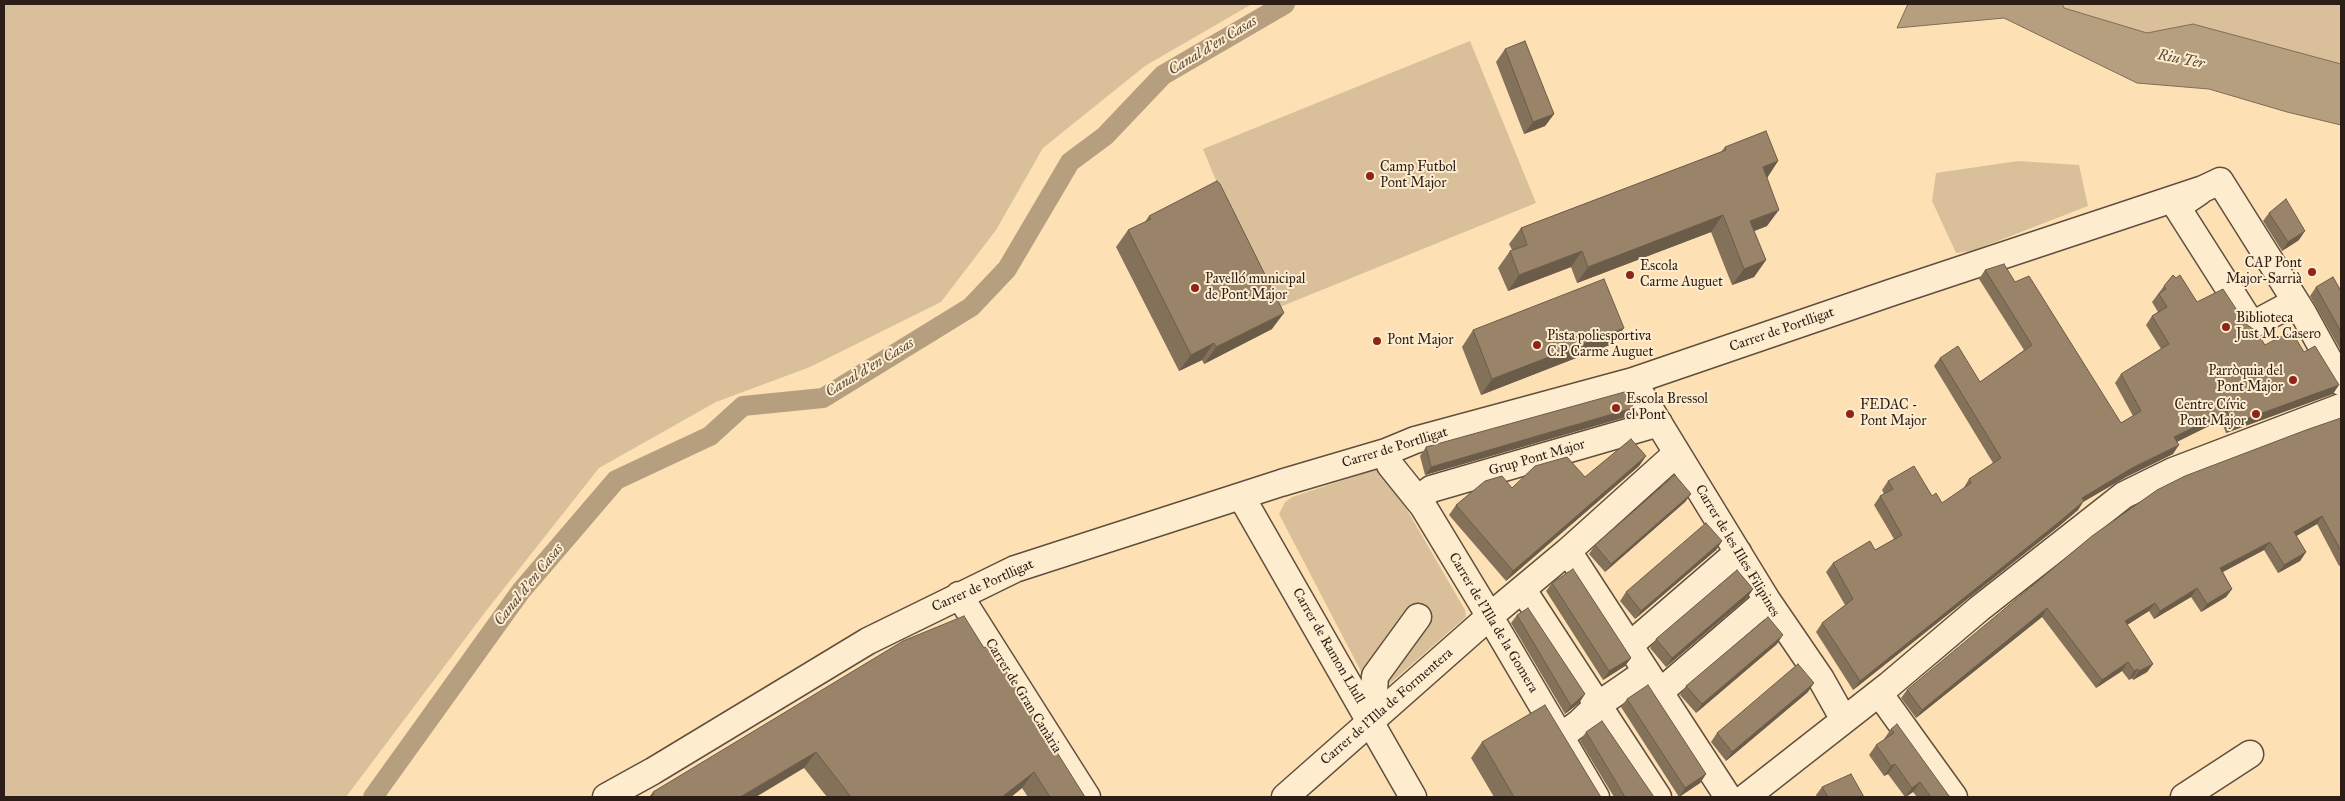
<!DOCTYPE html>
<html>
<head>
<meta charset="utf-8">
<style>
	body { margin:0 }
	#map { position:relative; width:2345px; height:801px; overflow:hidden; background:#fde1b5; font-family:"IM FELL Great Primer",serif }
	canvas { display:block }
	.frame { position:absolute; inset:0; border:5px solid #2c1e17; pointer-events:none }
</style>
</head>
<body>
<div id="map">
<canvas width="2345" height="801"></canvas>
<div class="frame"></div>
</div>
<script>
const context = document.querySelector('canvas').getContext('2d');
context.lineJoin = 'round';
function fill(path, color) { context.fillStyle = color; context.fill(path, 'evenodd'); }
const poly = rows => new Path2D(rows.map(r => 'M' + r).join(''));
function strokePath(path, color, width, dash) { context.strokeStyle = color; context.lineWidth = width; context.lineCap = dash ? 'butt' : 'round'; context.setLineDash(dash || []); context.stroke(path); }
function drawText(font, color, halo, rows, align = 'center') {
  context.font = font + ' "IM FELL Great Primer",serif'; context.lineWidth = 4; context.setLineDash([]); context.textBaseline = 'middle'; context.strokeStyle = halo; context.fillStyle = color; for (const [text, x, y, turn = 0] of rows) {
    context.save(); context.translate(x, y); context.rotate((+turn || 0) * Math.PI / 180); context.textAlign = isNaN(turn) ? turn : align; if (halo) context.strokeText(text, 0, 0); context.fillText(text, 0, 0); context.restore();
  }
}
fill(poly([
	[6,4,1252,4,1145,66,1043,148,996,230,941,302,810,367,716,402,599,468,486,611,346,797,4,797,4,5],
	[2062,4,2341,4,2341,64,2193,24,2147,33,2064,8],
	[1470,41,1536,203,1270,311,1203,149],
	[2018,161,2079,165,2088,206,1972,251,1956,253,1932,201,1936,173],
	[1374,470,1384,470,1465,610,1466,617,1386,687,1367,683,1279,514,1285,502,1292,497]
]), '#d9c09a');
const water = poly([
	[1908,4,2062,4,2064,8,2147,33,2193,24,2341,64,2341,125,2287,112,2209,89,2137,83,2004,18,1897,28,1908,4]
]);
fill(water, '#b69f7f');
strokePath(water, '#7f6b55', 1);
strokePath(poly([
	[373,797,521,591,616,480,710,436,743,406,823,398,971,307,1007,269,1070,162,1105,136,1163,75,1285,4]
]), '#b69f7f', 20);
const minor = poly([
	[2199,192,2177,207,2252,325,2295,302],
	[1633,381,1767,600,1821,679,1844,720],
	[1386,452,1390,465,1423,506,1480,600,1596,797],
	[1241,496,1413,797],
	[1418,499,1431,489,1659,423],
	[1568,551,1728,797],
	[1523,590,1658,797],
	[959,595,1087,797],
	[1629,646,1738,552],
	[1659,693,1767,600],
	[1879,693,1954,797],
	[1372,722,1375,676,1418,617],
	[1561,736,1579,723,1598,705,1646,672],
	[606,797,653,771,868,641,1015,569,1281,483,1386,452,1415,440,1633,381,1893,292,2203,189,2220,181,2303,313,2341,382],
	[1285,797,1490,616,1568,551,1677,453],
	[1746,797,1889,685,1980,608,2124,495,2173,471,2341,407],
	[2184,797,2250,754]
]);
strokePath(minor, '#604f3e', 29);
strokePath(minor, '#feeccf', 26);
fill(poly([
	[1505,49,1554,114,1545,126,1524,134,1496,62],
	[1725,147,1778,161,1767,178,1767,226,1754,231,1766,260,1754,277,1732,285,1711,232,1577,283,1571,267,1508,291,1498,268,1510,251,1512,250,1509,244,1521,228,1721,152],
	[2269,213,2299,240,2282,251,2263,221],
	[1149,216,1272,329,1204,364,1202,360,1179,371,1116,247,1128,230,1145,222],
	[1985,270,2015,282,2121,423,2133,416,2115,383,2121,374,2161,349,2146,325,2152,316,2158,312,2152,302,2164,286,2197,302,2246,324,2265,345,2304,352,2333,394,2226,433,2221,420,2177,442,2173,454,2126,477,2083,502,2078,510,2058,527,1853,690,1816,632,1822,623,1845,605,1826,572,1833,563,1875,550,1894,539,1874,505,1880,496,1884,494,1882,490,1888,481,1932,496,1942,503,1963,489,1969,479,1993,463,1934,366,1940,358,1980,382,2024,350,1979,279],
	[2316,287,2341,291,2341,351,2310,296],
	[1473,330,1612,344,1481,395,1462,347],
	[1626,417,1425,475,1420,456,1426,447],
	[2341,418,2341,565,2339,566,2317,524,2296,536,2306,552,2300,561,2278,573,2264,550,2223,572,2232,589,2226,597,2201,612,2191,597,2154,619,2149,611,2127,625,2153,664,2147,672,2133,680,2132,678,2129,680,2122,671,2096,688,2042,617,1916,718,1901,698,1907,690],
	[1646,456,1639,466,1506,581,1449,515,1456,505,1512,488,1585,477],
	[1691,494,1685,502,1605,572,1589,554,1595,545],
	[1722,541,1716,550,1635,619,1620,601,1626,592],
	[1552,583,1631,658,1625,666,1603,680,1546,591],
	[1753,589,1747,598,1666,667,1650,648,1656,639],
	[1517,615,1585,694,1579,703,1565,714,1511,623],
	[1777,644,1696,713,1680,695,1686,686],
	[984,648,1085,797,1028,797,1022,788,1011,797,827,797,804,768,649,797,653,792],
	[1808,692,1726,761,1711,742,1717,733],
	[1627,699,1706,774,1700,783,1679,797,1621,707],
	[1891,729,1949,796,1951,797,1917,797,1913,792,1906,797,1905,797,1888,774,1884,776,1869,755,1876,745,1885,739,1884,739],
	[1586,732,1654,797,1614,797,1580,741],
	[1482,742,1601,797,1494,797,1471,758],
	[1822,787,1864,797,1817,797,1816,795]
]), '#84715a');
fill(poly([
	[1554,114,1545,126,1524,134,1533,122],
	[1778,161,1767,178,1763,167],
	[1779,210,1767,226,1739,237,1750,221],
	[1723,215,1711,232,1577,283,1588,267],
	[2305,231,2299,240,2282,251,2288,242],
	[1582,251,1571,267,1508,291,1519,275],
	[1766,260,1754,277,1732,285,1744,269],
	[1284,313,1272,329,1204,364,1216,347],
	[1624,328,1612,344,1481,395,1492,379],
	[1214,343,1202,360,1179,371,1191,355],
	[2339,385,2333,394,2226,433,2232,424],
	[1633,408,1626,417,1425,475,1431,467],
	[2227,411,2221,420,2168,446,2174,437],
	[2179,445,2173,454,2126,477,2083,502,2078,510,2058,527,1853,690,1860,681,2082,498,2132,468],
	[1646,456,1639,466,1506,581,1513,571],
	[1691,494,1685,502,1605,572,1611,564],
	[2322,516,2317,524,2288,541,2294,532],
	[1722,541,1716,550,1635,619,1641,611],
	[2270,542,2264,550,2215,576,2220,568],
	[2306,552,2300,561,2278,573,2284,565],
	[2197,588,2191,597,2154,619,2160,611],
	[1753,589,1747,598,1666,667,1672,658],
	[2232,589,2226,597,2201,612,2207,604],
	[2155,603,2149,611,2119,630,2125,621],
	[2047,608,2042,617,1916,718,1922,710],
	[1783,635,1777,644,1696,713,1702,704],
	[1631,658,1625,666,1603,680,1609,671],
	[2128,662,2122,671,2096,688,2102,680],
	[2153,664,2147,672,2133,680,2139,671],
	[2138,669,2132,678,2129,680,2134,671],
	[1814,683,1808,692,1726,761,1732,752],
	[1585,694,1579,703,1565,714,1571,706],
	[816,752,804,768,756,797,740,797],
	[1895,764,1888,774,1884,776,1891,766],
	[1034,772,1022,788,1011,797,1002,797],
	[1706,774,1700,783,1679,797,1685,788],
	[1920,782,1913,792,1905,797,1912,788]
]), '#6b5c4a');
const building = poly([
	[1525,41,1554,114,1533,122,1505,49,1525,41],
	[1766,131,1778,161,1763,167,1779,210,1750,221,1766,260,1744,269,1723,215,1588,267,1582,251,1519,275,1510,251,1527,245,1521,228,1726,150,1725,147,1766,131],
	[1217,181,1220,184,1284,313,1216,347,1214,343,1191,355,1128,230,1151,219,1149,216,1217,181],
	[2286,199,2305,231,2288,242,2269,213,2286,199],
	[2004,264,2015,282,2029,276,2121,423,2141,411,2121,374,2169,344,2152,316,2167,307,2159,294,2166,289,2164,286,2173,275,2176,278,2180,275,2197,302,2223,289,2246,324,2256,331,2265,345,2286,334,2295,337,2304,352,2315,346,2339,385,2232,424,2227,411,2174,437,2179,445,2132,468,2082,498,2084,501,2064,518,1860,681,1822,623,1853,599,1833,563,1870,541,1875,550,1902,535,1880,496,1893,489,1888,481,1914,466,1932,496,1936,493,1942,503,1971,483,1969,479,2001,458,1940,358,1958,346,1980,382,2032,345,1985,270,2004,264],
	[2333,277,2341,291,2341,332,2316,287,2333,277],
	[1604,279,1624,328,1492,379,1473,330,1604,279],
	[1628,391,1633,408,1431,467,1426,447,1628,391],
	[2341,418,2341,551,2322,516,2294,532,2306,552,2284,565,2270,542,2220,568,2232,589,2207,604,2197,588,2160,611,2155,603,2125,621,2153,664,2139,671,2138,669,2134,671,2128,662,2102,680,2047,608,1922,710,1907,690,2092,536,2157,490,2185,476,2306,430,2341,418],
	[1631,439,1646,456,1513,571,1456,505,1485,481,1502,476,1512,488,1535,466,1567,457,1585,477,1631,439],
	[1675,475,1691,494,1611,564,1595,545,1675,475],
	[1706,523,1722,541,1641,611,1626,592,1706,523],
	[1573,569,1631,658,1609,671,1552,583,1573,569],
	[1737,570,1753,589,1672,658,1656,639,1737,570],
	[1528,608,1585,694,1571,706,1517,615,1528,608],
	[964,616,984,648,989,644,1085,797,1050,797,1034,772,1002,797,851,797,816,752,740,797,650,797,654,794,653,792,903,641,964,616],
	[1768,617,1783,635,1702,704,1686,686,1768,617],
	[1798,664,1814,683,1732,752,1717,733,1798,664],
	[1648,685,1706,774,1685,788,1627,699,1648,685],
	[1545,705,1599,794,1601,797,1514,797,1482,742,1545,705],
	[1602,721,1654,797,1625,797,1586,732,1602,721],
	[1897,724,1949,796,1951,797,1931,797,1920,782,1912,788,1895,764,1891,766,1876,745,1894,733,1891,729,1897,724],
	[1851,774,1864,797,1828,797,1822,787,1851,774]
]);
fill(building, '#998369');
strokePath(building, '#6b5c4a', 1);
for (const [x, y, r, color] of [
	[1370,176,5,"#8f2418"],
	[2312,272,5,"#8f2418"],
	[1630,275,5,"#8f2418"],
	[1195,288,5,"#8f2418"],
	[2226,327,5,"#8f2418"],
	[1377,341,5,"#8f2418"],
	[1537,345,5,"#8f2418"],
	[2293,380,5,"#8f2418"],
	[1616,408,5,"#8f2418"],
	[1850,414,5,"#8f2418"],
	[2256,414,5,"#8f2418"]
]) { const dot = new Path2D(); dot.arc(x, y, r, 0, 2 * Math.PI); context.fillStyle = color; context.fill(dot); strokePath(dot, '#feeccf', 2); }
drawText('14px', '#2c1e17', '#feeccf', [
	["Camp Futbol",1380,168],
	["Pont Major",1380,184],
	["CAP Pont",2302,264,"right"],
	["Major-Sarrià",2302,280,"right"],
	["Escola",1640,267],
	["Carme Auguet",1640,283],
	["Pavelló municipal",1205,280],
	["de Pont Major",1205,296],
	["Biblioteca",2236,319],
	["Just M. Casero",2236,335],
	["Pista poliesportiva",1547,337],
	["C.P Carme Auguet",1547,353],
	["Pont Major",1387,341],
	["Parròquia del",2283,372,"right"],
	["Pont Major",2283,388,"right"],
	["Escola Bressol",1626,400],
	["el Pont",1626,416],
	["FEDAC -",1860,406],
	["Pont Major",1860,422],
	["Centre Cívic",2246,406,"right"],
	["Pont Major",2246,422,"right"]
], 'left');
drawText('14px', '#2c1e17', '#feeccf', [
	["Carrer de Portlligat",1782,330,-19],
	["Carrer de Portlligat",1395,448,-17],
	["Grup Pont Major",1537,458,-16],
	["Carrer de les Illes Filipines",1737,551,59],
	["Carrer de Portlligat",983,586,-24],
	["Carrer de l'Illa de la Gomera",1493,623,59],
	["Carrer de Ramon Llull",1328,646,60],
	["Carrer de Gran Canària",1023,696,58],
	["Carrer de l'Illa de Formentera",1387,707,-41]
]);
drawText('italic 15px', '#5c4b3b', '#feeccf', [
	["Canal d'en Casas",1213,46,-31],
	["Riu Ter",2181,60,11],
	["Canal d'en Casas",870,368,-31],
	["Canal d'en Casas",529,585,-51]
]);
</script>
</body>
</html>
